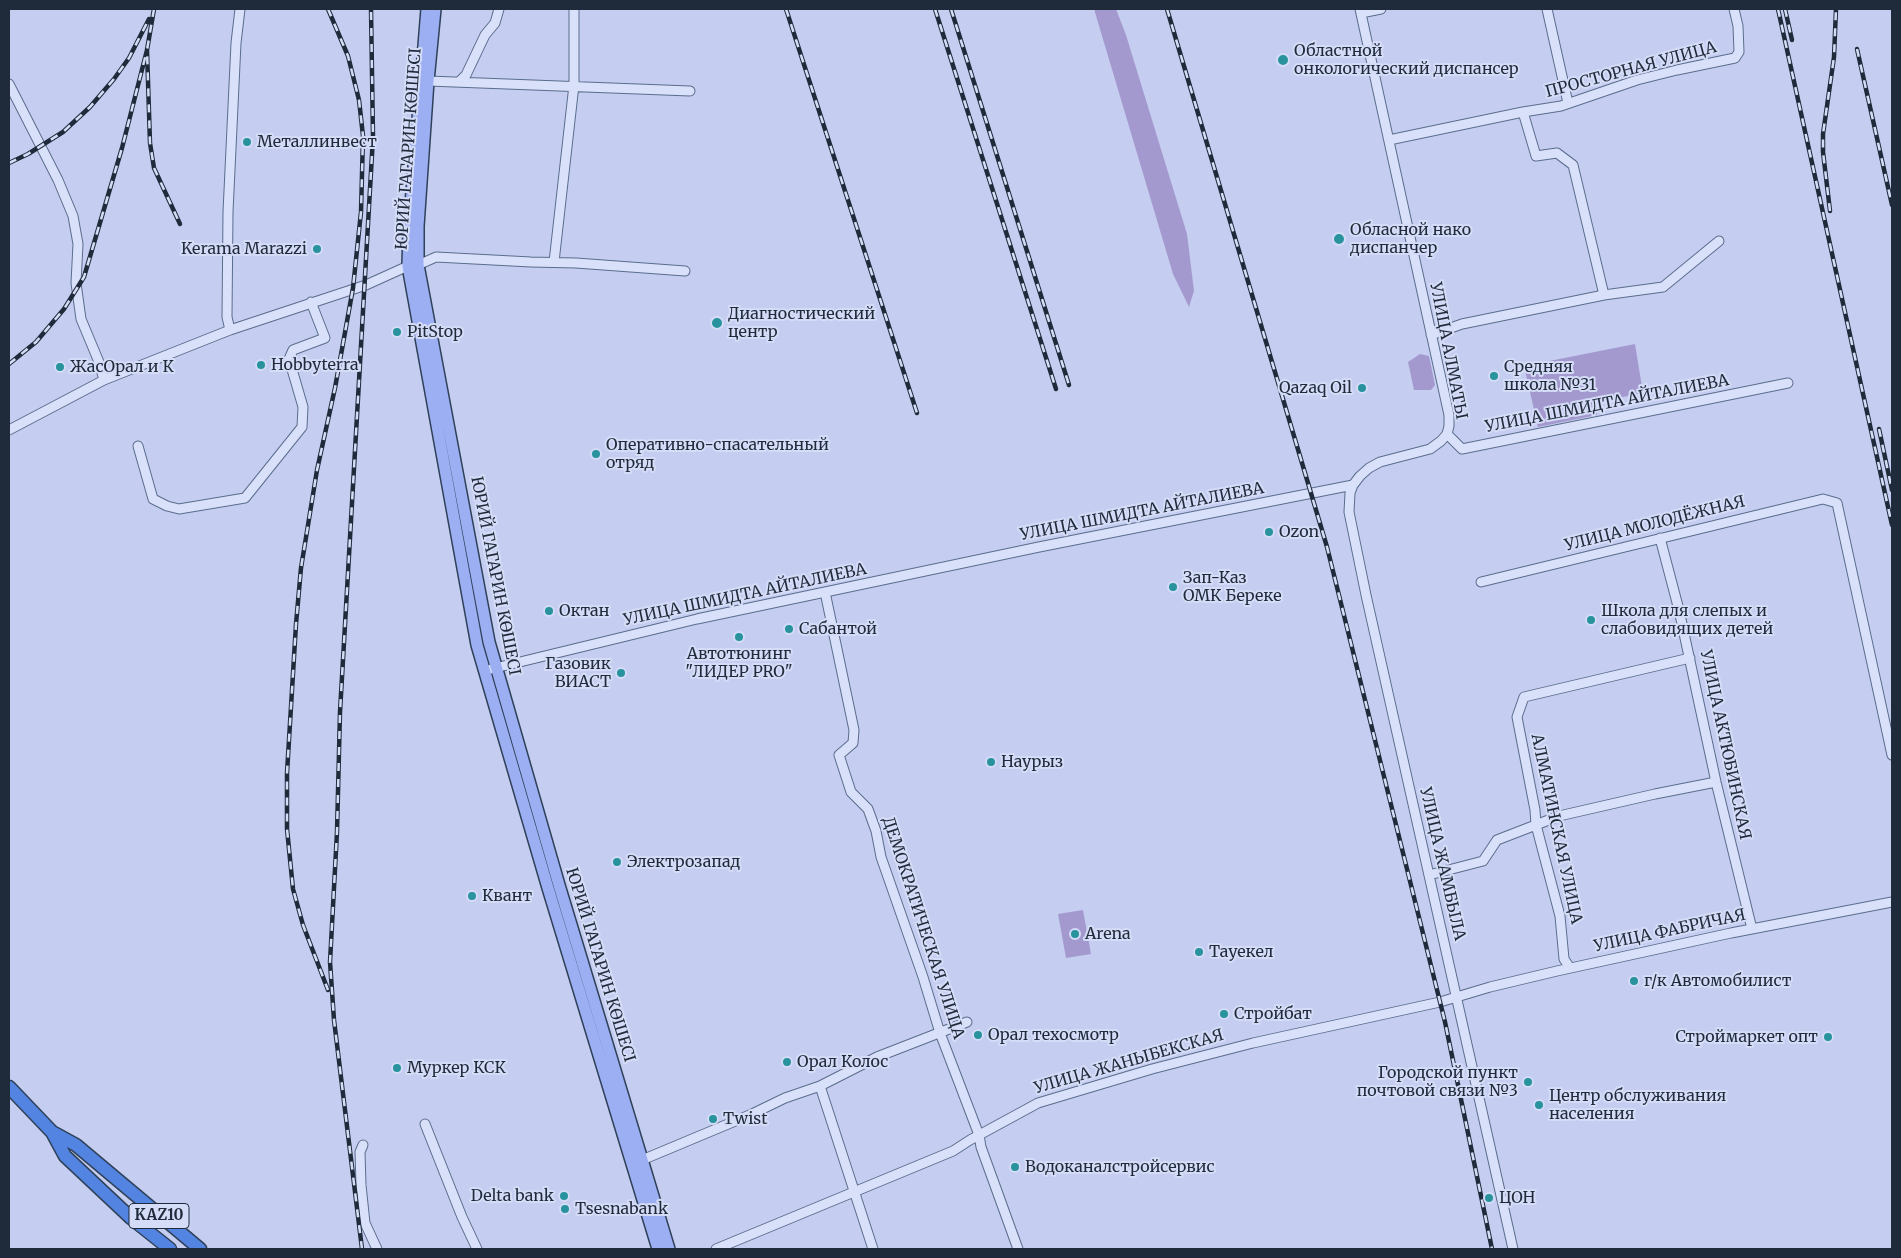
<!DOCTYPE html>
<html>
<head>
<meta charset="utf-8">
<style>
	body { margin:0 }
	#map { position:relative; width:1901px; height:1258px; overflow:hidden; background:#c5cef0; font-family:Merriweather,serif }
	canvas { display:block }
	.frame { position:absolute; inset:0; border:10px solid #1f2b3b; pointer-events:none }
</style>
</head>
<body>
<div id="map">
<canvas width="1901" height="1258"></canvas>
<div class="frame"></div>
</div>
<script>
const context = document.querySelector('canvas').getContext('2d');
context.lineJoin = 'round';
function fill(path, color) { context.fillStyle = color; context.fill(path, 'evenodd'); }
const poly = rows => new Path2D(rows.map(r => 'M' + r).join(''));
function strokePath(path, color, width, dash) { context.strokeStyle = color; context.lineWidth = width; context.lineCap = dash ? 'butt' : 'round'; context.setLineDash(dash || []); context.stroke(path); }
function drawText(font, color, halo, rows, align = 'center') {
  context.font = font + ' Merriweather,serif'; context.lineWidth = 4; context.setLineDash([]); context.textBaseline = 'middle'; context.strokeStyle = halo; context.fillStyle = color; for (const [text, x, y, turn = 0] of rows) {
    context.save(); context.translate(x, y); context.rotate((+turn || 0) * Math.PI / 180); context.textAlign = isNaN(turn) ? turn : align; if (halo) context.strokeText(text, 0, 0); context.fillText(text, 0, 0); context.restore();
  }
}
fill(poly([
	[1094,9,1116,9,1126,35,1187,234,1194,291,1189,307,1173,274],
	[1635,344,1643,393,1598,402,1597,415,1538,427,1524,366],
	[1420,354,1429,356,1435,385,1431,390,1414,390,1408,362],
	[1083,910,1091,954,1066,958,1058,914]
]), '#a499ce');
const minor = poly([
	[1547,9,1568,103],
	[1361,13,1381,9],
	[428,81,690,91],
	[459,82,466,75,485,35,495,23,499,9],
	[9,84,58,180,73,216,78,244,76,283,81,319,99,362,104,380],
	[1523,112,1536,156,1557,153,1573,165,1604,295],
	[1389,140,1523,112,1561,106,1637,80,1677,70,1735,58,1739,52,1738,26,1734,9],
	[554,262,574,85,574,9],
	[230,330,227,317,228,212,236,43,240,9],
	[1431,335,1462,324,1604,295,1663,287,1719,241],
	[9,430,104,380,230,330,366,285,408,266,418,265,436,257,531,262,576,263,685,271],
	[1447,434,1462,449,1788,383],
	[138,446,153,499,167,506,179,509,245,498,302,427,303,407,289,359,293,350,325,338,311,302],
	[1353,485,1350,493,1349,512,1366,595,1513,1249],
	[1660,538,1679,610,1716,782,1752,929],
	[1481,582,1823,499,1837,503,1892,755],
	[825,592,854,730,853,743,839,755,851,792,868,809,876,831,881,857,923,977,940,1033,979,1135,981,1147,1018,1249],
	[491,669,697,619,1039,547,1353,485,1360,476,1369,468,1380,462,1430,449,1441,441,1447,434,1449,426,1449,415,1360,9],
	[1429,875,1483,861,1497,840,1559,816,1655,794,1716,782],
	[1570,968,1564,959,1560,916,1536,825,1535,810,1517,717,1524,697,1690,658],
	[820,1086,873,1249],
	[425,1124,462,1217,477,1249],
	[363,1145,360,1152,361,1185,365,1223,377,1249],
	[642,1160,752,1114,785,1098,820,1086,877,1057,967,1022],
	[716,1249,953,1151,970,1140,1038,1103,1152,1069,1253,1043,1440,1002,1490,987,1557,971,1731,933,1892,902]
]);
const major = poly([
	[427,9,409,228,408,266,477,645,548,888,658,1249],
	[435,9,428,81,418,226,418,265,489,642,559,885,669,1249]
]);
const highway = poly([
	[9,1087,52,1132,65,1156,131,1218,170,1249],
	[54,1133,76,1145,200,1249]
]);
strokePath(minor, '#5a6d8c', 11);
strokePath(major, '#2f4159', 14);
strokePath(highway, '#2f4159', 15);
strokePath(minor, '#d9e0fa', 9);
strokePath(major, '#9daff3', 11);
strokePath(highway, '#5484e1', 12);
const rail = poly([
	[154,9,147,50,150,143,154,168,180,224],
	[328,9,348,56,359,100,363,136,361,212,353,288,335,388,317,470,301,568,296,624,287,773,287,829,293,889,303,925,328,990],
	[786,9,917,413],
	[935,9,1056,389],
	[951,9,1069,385],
	[1167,9,1327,547,1445,1022,1492,1249],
	[1778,9,1892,525],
	[1785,9,1792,40],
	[1857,49,1892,205],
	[9,163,28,154,63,132,90,107,114,79,129,58,149,19],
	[1830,211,1823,152,1823,134,1834,57,1836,9],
	[9,364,36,342,64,309,84,277,122,148,147,50],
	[1879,429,1892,490],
	[362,1249,334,1020,330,962,337,832,340,712,373,137,371,9]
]);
strokePath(rail, '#1f2b3b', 4.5);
strokePath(rail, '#d5dcf7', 2.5, [8]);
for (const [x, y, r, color] of [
	[1283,60,6,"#28929d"],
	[247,142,5,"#28929d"],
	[1339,239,6,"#28929d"],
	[317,249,5,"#28929d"],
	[717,323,6,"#28929d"],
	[397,332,5,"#28929d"],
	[261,365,5,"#28929d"],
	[60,367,5,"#28929d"],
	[1494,376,5,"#28929d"],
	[1362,388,5,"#28929d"],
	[596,454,5,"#28929d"],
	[1269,532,5,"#28929d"],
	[1173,587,5,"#28929d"],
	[549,611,5,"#28929d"],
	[1591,620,5,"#28929d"],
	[789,629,5,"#28929d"],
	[739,637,5,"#28929d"],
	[621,673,5,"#28929d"],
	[991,762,5,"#28929d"],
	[617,862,5,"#28929d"],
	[472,896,5,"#28929d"],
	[1075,934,5,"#28929d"],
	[1199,952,5,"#28929d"],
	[1634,981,5,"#28929d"],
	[1224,1014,5,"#28929d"],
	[978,1035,5,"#28929d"],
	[1828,1037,5,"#28929d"],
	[787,1062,5,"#28929d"],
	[397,1068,5,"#28929d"],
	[1528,1082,5,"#28929d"],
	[1539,1105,5,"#28929d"],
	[713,1119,5,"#28929d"],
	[1015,1167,5,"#28929d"],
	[564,1196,5,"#28929d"],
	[1489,1198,5,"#28929d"],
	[565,1209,5,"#28929d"]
]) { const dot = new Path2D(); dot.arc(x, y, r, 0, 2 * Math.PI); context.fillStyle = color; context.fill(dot); strokePath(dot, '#d5dcf7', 2); }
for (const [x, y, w] of [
	[159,1216,60]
]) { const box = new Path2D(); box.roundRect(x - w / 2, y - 12.5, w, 25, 4); context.fillStyle = '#d5dcf7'; context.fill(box); strokePath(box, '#1f2b3b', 1); }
drawText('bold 15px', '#1f2b3b', null, [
	["KAZ10",159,1216]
]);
drawText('16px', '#1f2b3b', '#d5dcf7', [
	["Областной",1294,51],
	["онкологический диспансер",1294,69],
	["Металлинвест",257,142],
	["Обласной нако",1350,230],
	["диспанчер",1350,248],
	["Kerama Marazzi",307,249,"right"],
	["Диагностический",728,314],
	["центр",728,332],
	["PitStop",407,332],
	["Hobbyterra",271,365],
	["ЖасОрал и К",70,367],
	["Средняя",1504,367],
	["школа №31",1504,385],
	["Qazaq Oil",1352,388,"right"],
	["Оперативно-спасательный",606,445],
	["отряд",606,463],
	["Ozon",1279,532],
	["Зап-Каз",1183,578],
	["ОМК Береке",1183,596],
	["Октан",559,611],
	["Школа для слепых и",1601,611],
	["слабовидящих детей",1601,629],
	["Сабантой",799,629],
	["Автотюнинг",739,654,"center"],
	["\"ЛИДЕР PRO\"",739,672,"center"],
	["Газовик",611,664,"right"],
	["ВИАСТ",611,682,"right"],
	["Наурыз",1001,762],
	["Электрозапад",627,862],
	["Квант",482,896],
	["Arena",1085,934],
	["Тауекел",1209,952],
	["г/к Автомобилист",1644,981],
	["Стройбат",1234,1014],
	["Орал техосмотр",988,1035],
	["Строймаркет опт",1818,1037,"right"],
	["Орал Колос",797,1062],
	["Муркер КСК",407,1068],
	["Городской пункт",1518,1073,"right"],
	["почтовой связи №3",1518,1091,"right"],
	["Центр обслуживания",1549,1096],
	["наcеления",1549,1114],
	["Twist",723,1119],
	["Водоканалстройсервис",1025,1167],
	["Delta bank",554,1196,"right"],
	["ЦОН",1499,1198],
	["Tsesnabank",575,1209]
], 'left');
drawText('16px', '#1f2b3b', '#d5dcf7', [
	["ПРОСТОРНАЯ УЛИЦА",1631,70,-15],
	["ЮРИЙ ГАГАРИН КӨШЕСІ",409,149,-86],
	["УЛИЦА АЛМАТЫ",1448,351,79],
	["УЛИЦА ШМИДТА АЙТАЛИЕВА",1607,404,-11],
	["УЛИЦА ШМИДТА АЙТАЛИЕВА",1142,512,-11],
	["УЛИЦА МОЛОДЁЖНАЯ",1655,524,-14],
	["ЮРИЙ ГАГАРИН КӨШЕСІ",495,576,79],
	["УЛИЦА ШМИДТА АЙТАЛИЕВА",745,595,-12],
	["УЛИЦА АКТЮБИНСКАЯ",1725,745,78],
	["АЛМАТИНСКАЯ УЛИЦА",1556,829,78],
	["УЛИЦА ЖАМБЫЛА",1442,864,77],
	["ДЕМОКРАТИЧЕСКАЯ УЛИЦА",923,928,72],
	["УЛИЦА ФАБРИЧАЯ",1670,931,-12],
	["ЮРИЙ ГАГАРИН КӨШЕСІ",600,965,73],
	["УЛИЦА ЖАНЫБЕКСКАЯ",1129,1062,-16]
]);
</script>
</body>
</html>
